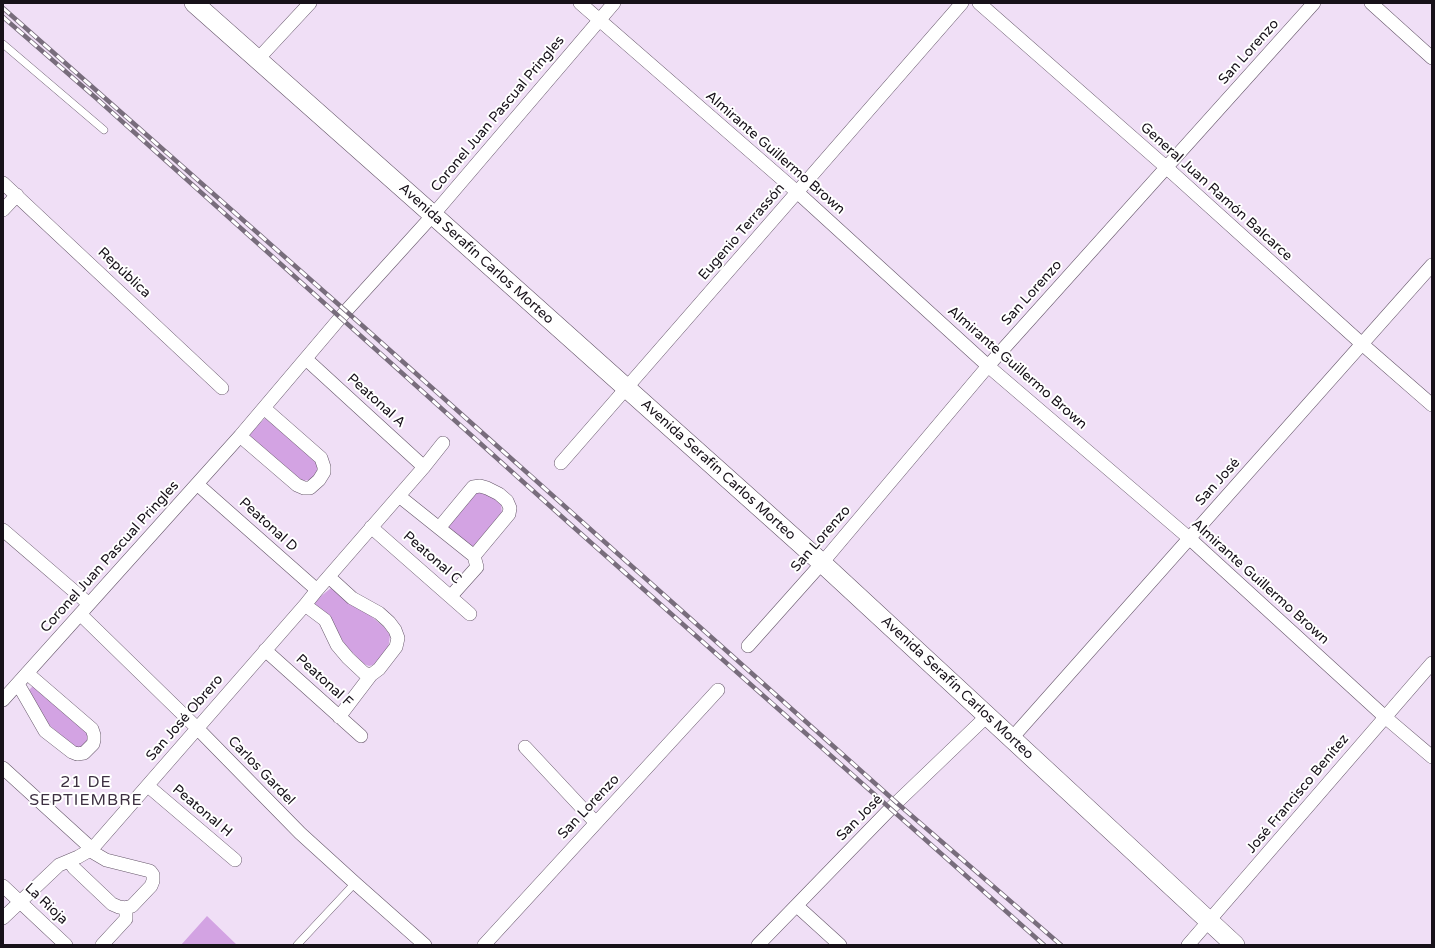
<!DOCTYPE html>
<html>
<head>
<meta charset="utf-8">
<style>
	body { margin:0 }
	#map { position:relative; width:1435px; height:948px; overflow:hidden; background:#f0dff6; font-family:"Varela Round",sans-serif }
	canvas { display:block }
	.frame { position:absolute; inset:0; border:4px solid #171119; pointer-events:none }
</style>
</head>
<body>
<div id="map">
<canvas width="1435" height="948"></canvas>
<div class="frame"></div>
</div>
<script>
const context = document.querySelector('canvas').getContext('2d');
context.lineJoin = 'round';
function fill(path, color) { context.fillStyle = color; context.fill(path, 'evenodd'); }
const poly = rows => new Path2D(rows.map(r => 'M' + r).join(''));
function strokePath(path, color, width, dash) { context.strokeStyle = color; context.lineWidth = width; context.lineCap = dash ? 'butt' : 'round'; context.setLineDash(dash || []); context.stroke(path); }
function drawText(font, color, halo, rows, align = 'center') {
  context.font = font + ' "Varela Round",sans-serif'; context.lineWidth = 4; context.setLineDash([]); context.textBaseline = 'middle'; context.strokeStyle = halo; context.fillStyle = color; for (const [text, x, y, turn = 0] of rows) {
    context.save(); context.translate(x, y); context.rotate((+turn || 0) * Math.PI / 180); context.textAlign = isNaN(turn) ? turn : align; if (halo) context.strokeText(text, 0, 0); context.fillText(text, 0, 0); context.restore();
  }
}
fill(poly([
	[266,417,315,461,319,470,315,477,309,480,299,481,247,437],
	[485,491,501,504,502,514,473,549,447,528,473,493],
	[331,588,353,606,366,612,384,627,390,635,388,650,373,665,369,666,364,664,346,646,328,617,314,605,315,601],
	[33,686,88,731,90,743,77,749,48,724,29,690],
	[207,916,237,945,181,945]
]), '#d3a3e3');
const lane = poly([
	[3,44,104,130],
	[297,945,355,883]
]);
const street = poly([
	[580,3,797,192,988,366,1189,538,1385,717,1432,757],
	[979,3,1167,168,1362,344,1432,405],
	[1371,3,1432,58],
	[258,59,310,3],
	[3,183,222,388],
	[3,210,17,195],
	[306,359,424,467],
	[240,436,297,485,304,488,310,488,319,480,324,472,324,467,321,458,264,408],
	[561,463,962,3],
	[197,484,317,590],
	[399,496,474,556,509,514,510,508,507,501,499,494,487,488,480,486,473,487,439,528],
	[371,527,470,614],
	[3,530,89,604],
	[451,596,477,567,474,556],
	[305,605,325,620,337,645,348,658,364,673,371,675,379,669,396,647,398,638,395,630,389,622,379,613,352,598,329,577],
	[80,614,197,728,300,833,355,883,425,945],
	[748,646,822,563,988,366,1314,3],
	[265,650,361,736],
	[18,684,45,731,72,752,77,754,84,753,93,744,94,740,94,735,92,729,27,673],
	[3,700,240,436,346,311,433,215,614,3],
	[339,717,371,675],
	[1012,738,1432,265],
	[525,747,596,823],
	[3,768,92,849],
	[148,786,235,860],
	[69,861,74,868,112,904,119,907,126,908,132,906,151,886,153,881,153,875,150,871,106,860,89,850],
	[3,886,66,945],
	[797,906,840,945],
	[3,918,59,865,78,857,92,849,305,605,317,590,424,467,443,443],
	[102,945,126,919,126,908],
	[484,945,718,690],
	[758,945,891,808,987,716],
	[1188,945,1432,663]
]);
const secondary = poly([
	[194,3,433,215,822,563,1235,945]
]);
strokePath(lane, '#66576a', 8);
strokePath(street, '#66576a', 14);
strokePath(secondary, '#66576a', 20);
strokePath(lane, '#fff', 7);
strokePath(street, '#fff', 13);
strokePath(secondary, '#fff', 19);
const rail = poly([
	[3,8,346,311,897,803,1061,945],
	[3,17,96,98,570,524,1044,945]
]);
strokePath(rail, '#786d7c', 4.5);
strokePath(rail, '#fff', 3, [9]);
drawText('14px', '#171119', '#fff', [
	["San Lorenzo",1249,52,-48],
	["Coronel Juan Pascual Pringles",498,114,-50],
	["Almirante Guillermo Brown",775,153,41],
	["General Juan Ramón Balcarce",1216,192,42],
	["Eugenio Terrassón",742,232,-49],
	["Avenida Serafín Carlos Morteo",476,254,42],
	["República",124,273,43],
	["San Lorenzo",1032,293,-48],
	["Almirante Guillermo Brown",1017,368,41],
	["Peatonal A",376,401,42],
	["Avenida Serafín Carlos Morteo",718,470,42],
	["San José",1218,482,-48],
	["Peatonal D",268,525,42],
	["San Lorenzo",821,539,-49],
	["Coronel Juan Pascual Pringles",110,557,-48],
	["Peatonal C",432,558,41],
	["Almirante Guillermo Brown",1260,582,42],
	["Peatonal F",324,681,42],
	["Avenida Serafín Carlos Morteo",957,688,43],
	["San José Obrero",185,718,-49],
	["Carlos Gardel",261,771,46],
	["José Francisco Benítez",1298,794,-50],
	["San Lorenzo",589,807,-47],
	["Peatonal H",202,811,40],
	["San José",860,818,-45],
	["La Rioja",46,904,43]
]);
context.letterSpacing = '1px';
drawText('16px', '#3d3041', '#fff', [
	["21 DE",86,783],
	["SEPTIEMBRE",86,801]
]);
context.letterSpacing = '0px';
</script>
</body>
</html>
